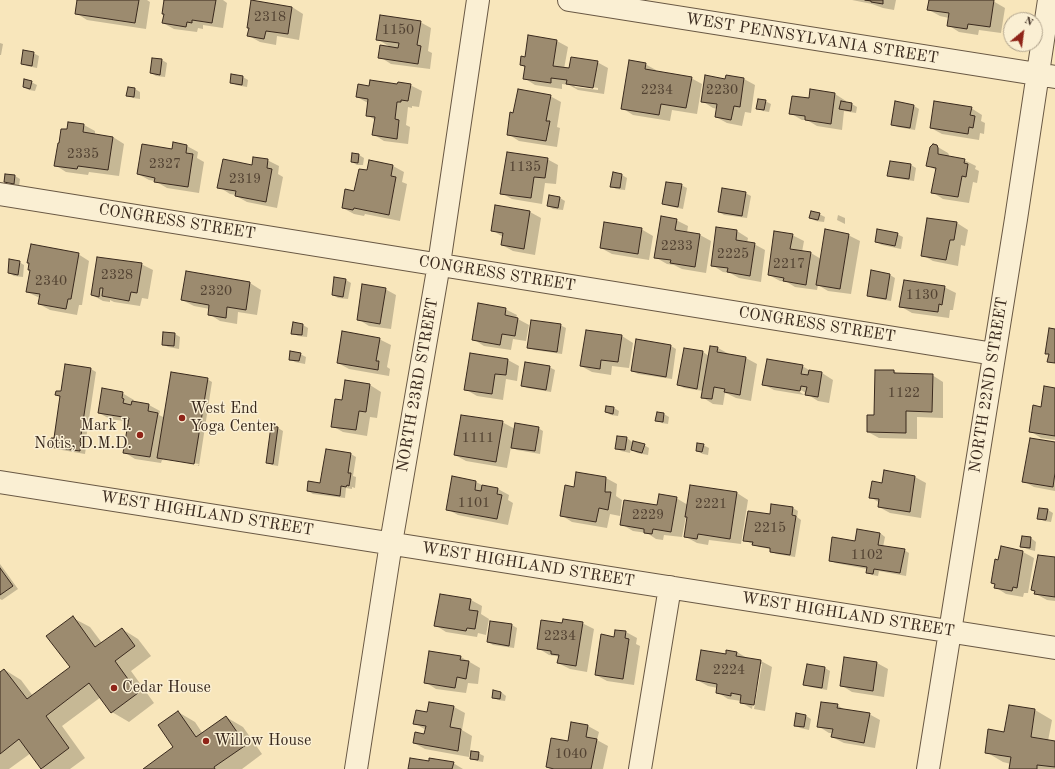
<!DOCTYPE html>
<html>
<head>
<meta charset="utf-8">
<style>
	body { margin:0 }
	#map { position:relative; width:1055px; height:769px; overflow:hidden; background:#f8e6bb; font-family:"Old Standard TT",serif }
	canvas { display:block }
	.north { position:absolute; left:1003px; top:12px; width:40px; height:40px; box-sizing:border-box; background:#faefd3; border:1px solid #ada08a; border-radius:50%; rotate:29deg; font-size:11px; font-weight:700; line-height:16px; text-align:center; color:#39291d }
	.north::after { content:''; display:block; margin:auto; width:14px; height:18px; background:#8f2418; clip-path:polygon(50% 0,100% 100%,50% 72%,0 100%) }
</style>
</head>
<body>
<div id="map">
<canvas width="1055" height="769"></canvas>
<div class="north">N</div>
</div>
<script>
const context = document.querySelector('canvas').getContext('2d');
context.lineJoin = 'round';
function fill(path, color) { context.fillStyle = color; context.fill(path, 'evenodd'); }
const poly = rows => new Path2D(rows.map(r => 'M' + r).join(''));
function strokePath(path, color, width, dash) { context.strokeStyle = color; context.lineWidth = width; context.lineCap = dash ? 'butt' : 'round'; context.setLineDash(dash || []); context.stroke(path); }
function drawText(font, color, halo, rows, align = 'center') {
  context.font = font + ' "Old Standard TT",serif'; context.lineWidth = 3; context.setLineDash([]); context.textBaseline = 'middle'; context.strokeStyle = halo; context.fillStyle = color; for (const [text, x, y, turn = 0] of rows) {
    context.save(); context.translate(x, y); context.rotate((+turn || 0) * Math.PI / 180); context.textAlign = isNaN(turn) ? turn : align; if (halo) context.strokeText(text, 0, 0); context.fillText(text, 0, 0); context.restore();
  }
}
fill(poly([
	[78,0,147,0,150,2,146,29,87,20,76,13],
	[165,0,223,0,227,3,223,28,203,25,203,29,198,28,197,32,174,29,163,23,164,15,163,14],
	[852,0,896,0,894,10,883,8,872,4],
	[930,0,987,0,993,1,1005,8,1001,33,979,30,978,35,959,32,948,25,949,18,940,16,929,10],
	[292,7,303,14,299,40,277,36,276,45,260,42,249,36],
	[420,22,431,28,428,51,432,53,430,69,391,64,380,57,392,48,377,39],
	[557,41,568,47,564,69,570,70,597,62,608,68,604,94,578,90,569,85,562,84,562,89,535,85,524,78,526,68,521,65],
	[573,84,598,88,598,90,575,87],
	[0,43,3,44,1,55,0,55],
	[33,53,39,56,37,68,27,66,22,63],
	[162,60,167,63,165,77,156,76,151,73],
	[645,64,656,70,656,72,691,78,702,84,697,114,672,110,670,121,633,115,622,108],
	[232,75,243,77,248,80,247,87,236,85,231,82],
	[744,79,755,85,751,113,745,112,742,126,727,123,716,117,718,109,713,108,702,101],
	[31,82,37,85,35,91,29,90,24,87],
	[398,85,410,85,422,91,419,107,412,106,412,108,408,107,406,125,410,127,408,144,384,141,373,134,375,120,367,115,368,103,357,97,370,87],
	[128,88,135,89,140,92,140,99,133,98,128,95],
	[835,94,846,101,846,103,852,104,857,107,856,113,844,111,842,130,817,126,807,120,802,120,790,113,810,100],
	[550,96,561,102,557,127,560,128,557,147,519,141,508,134],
	[765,101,771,104,769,112,763,111,757,108],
	[896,103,914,106,919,109,915,130,897,127,892,124],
	[971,108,982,115,981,121,985,123,984,134,980,133,979,140,942,134,931,128],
	[69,123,84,125,95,131,95,135,113,137,124,144,119,176,89,172,88,175,66,172,55,165,68,131],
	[174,143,187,146,198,152,197,158,204,162,199,193,167,188,155,181,149,180,138,174,172,150],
	[936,146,948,153,949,155,949,157,964,160,976,166,975,169,979,171,977,183,973,182,969,203,943,199,932,192,936,170,927,165],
	[353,154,359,155,364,158,363,165,357,165,352,162],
	[547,159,558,165,556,184,545,183,542,204,512,199,501,193],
	[267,160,279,166,278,174,283,177,277,208,247,202,236,196,236,195,230,194,219,187,253,166],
	[369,162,393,166,404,172,402,182,407,184,400,221,365,214,364,216,354,214,343,208,355,192,368,172],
	[911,165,916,168,914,181,894,178,888,175],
	[6,175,15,176,20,179,19,186,10,184,5,181],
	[622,175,627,178,625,190,616,189,611,186],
	[681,185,687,188,683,209,669,206,664,203],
	[745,193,751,196,747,218,724,215,719,212],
	[560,198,565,201,563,210,553,209,548,206],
	[496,206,530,212,541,218,535,255,513,251,502,245,503,237,492,230],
	[819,214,825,217,824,222,816,221,810,218],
	[838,215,845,218,845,224,837,220],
	[676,220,688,226,687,233,700,235,711,241,706,273,682,269,674,265,667,264,655,257],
	[957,223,968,230,965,246,961,245,958,266,933,261,922,255],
	[641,229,653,236,649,260,612,254,601,248],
	[737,231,748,238,747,243,754,244,765,250,761,282,739,278,730,273,723,272,712,265],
	[897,234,903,237,901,249,882,245,876,242],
	[792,235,804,241,802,252,811,253,821,259,848,235,860,241,851,294,828,291,818,285,817,290,795,287,787,282,780,281,769,275],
	[78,254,89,261,82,305,79,305,77,315,50,310,39,304,40,298,27,292],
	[98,258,141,264,153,270,148,299,142,298,140,306,114,302,110,300,110,302,103,301,92,295],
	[19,262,24,265,23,277,14,276,9,273],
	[890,275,895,278,891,301,873,298,868,295],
	[346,280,351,283,348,299,338,298,333,295],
	[250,283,261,290,257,315,238,312,237,324,220,321,209,314,210,309,194,306,182,300],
	[944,287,956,293,953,310,950,310,949,318,912,313,900,306],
	[385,289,396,295,391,329,369,326,358,319],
	[505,309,517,315,516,318,529,325,526,341,513,339,511,350,484,346,473,339],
	[294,324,303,325,308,328,307,337,298,336,292,333],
	[560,325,566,328,562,354,534,350,528,347],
	[164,333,175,334,180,337,179,349,168,347,163,344],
	[622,336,633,343,629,368,612,366,611,375,592,372,581,366],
	[379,339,391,345,387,367,390,369,389,376,349,369,338,363],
	[637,341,671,346,676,349,672,379,638,374,632,371],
	[718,348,729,354,746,358,757,364,751,401,736,398,728,394,725,393,723,405,713,404,702,397,703,391,684,388,679,385,685,349,703,352,709,356],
	[300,354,306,357,305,364,295,362,290,359],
	[471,354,508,360,519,366,517,381,506,379,503,400,477,396,465,389],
	[802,366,811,371,822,373,833,380,829,403,818,401,810,396,774,390,763,384],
	[796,387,806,393,806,396,795,389],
	[549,367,555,370,551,392,527,388,522,385],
	[91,369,96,372,85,446,86,447,85,454,56,449,50,446,54,439,60,397,57,395,62,392],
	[894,371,899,375,932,375,943,382,943,418,917,417,917,439,879,438,868,432,875,416],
	[207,379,212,382,199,466,162,460,161,463,135,459,124,452,130,422,110,419,99,413,122,393,134,400,133,402,149,405,160,411,159,415,165,418],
	[163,458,199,464,198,466,163,460],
	[370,385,381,392,377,418,370,417,367,436,343,432,332,426],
	[1055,389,1055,440,1041,438,1030,431,1041,408],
	[607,407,614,408,619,411,618,416,611,415,606,412],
	[664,414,669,417,668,424,662,423,657,420],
	[502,422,515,429,538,428,543,431,540,454,517,450,511,447,507,468,466,461,455,455],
	[272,427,278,428,283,431,278,466,272,465,267,462],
	[618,437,627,438,632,442,644,445,649,448,648,455,637,453,631,449,630,453,621,451,616,448],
	[1055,443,1055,491,1034,487,1023,481],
	[703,445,709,448,708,455,703,454,697,451],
	[351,454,356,457,353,476,356,477,355,488,352,487,352,489,346,488,345,498,313,494,308,491,321,484],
	[885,472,915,477,926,483,921,518,890,513,879,507,880,503,870,497,883,484],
	[577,474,606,478,617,484,616,496,622,500,620,516,610,514,607,528,572,522,561,515,575,488],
	[453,477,476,482,484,486,498,489,509,495,508,500,513,503,508,525,458,515,447,509],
	[737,493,748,500,741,544,709,540,708,545,697,543,686,537,688,518,686,516,682,537,664,535,663,540,656,539,647,533,633,531,621,524,676,498,688,505],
	[772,505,793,508,798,511,797,517,801,520,795,557,776,554,771,551,771,549,759,547,753,544,750,543,745,540,771,515],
	[1048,510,1053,513,1051,522,1044,521,1038,518],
	[880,533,885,537,883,547,904,550,909,553,906,576,879,571,878,576,872,575,867,572,867,569,835,563,830,560,855,542],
	[1023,537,1031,538,1036,542,1035,551,1027,549,1021,546],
	[1002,548,1023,552,1034,558,1028,593,1024,593,1023,597,1006,594,995,587,996,585,992,583,999,561],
	[1055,559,1055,601,1047,600,1036,594,1036,591,1033,590],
	[0,564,18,589,2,600,0,599],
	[471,600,482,606,481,614,489,619,486,635,478,633,477,637,446,632,435,625],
	[73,618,90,627,102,643,122,629,138,639,151,656,131,671,154,703,129,722,112,712,101,697,62,726,85,758,70,769,43,769,31,753,9,769,0,769,0,674,5,670,21,680,33,696,71,668],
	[491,622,512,625,517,628,514,648,493,645,488,642],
	[582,623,594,629,587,672,570,669,558,663,559,657,556,656,549,655,538,648,563,624],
	[626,632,637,638,636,644,640,646,634,685,607,681,596,675],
	[737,652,747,658,761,661,772,667,765,711,754,709,762,664,760,664,752,709,741,702,741,701,728,699,717,692,718,688,708,686,697,680],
	[461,657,480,668,478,684,468,683,466,693,436,689,425,682],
	[877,663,888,669,884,697,852,692,841,685],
	[825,668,830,671,827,690,810,687,804,684],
	[501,692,506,696,505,701,498,700,493,697],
	[837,705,845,710,869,714,880,720,875,748,844,743,832,737,833,733,829,733,818,726],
	[1010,706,1035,710,1052,720,1048,741,1055,742,1055,769,1010,769,1011,764,1003,762,986,752,1005,733],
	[454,707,465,713,462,730,472,736,469,757,425,749,414,743,425,735,426,730,414,723,428,713],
	[178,712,195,722,203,734,226,717,243,727,262,754,242,769,145,769,175,747],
	[806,716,811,719,809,730,800,728,795,725],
	[588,726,599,732,597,740,608,746,603,769,550,769,547,767,569,742],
	[478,753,484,756,483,762,477,761,471,758],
	[453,763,463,769,409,769]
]), '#0003');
const building = poly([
	[77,0,139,0,135,23,75,14,77,0],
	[164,0,216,0,212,23,192,20,192,23,187,22,186,27,162,23,164,14,162,14,164,0],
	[251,0,292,7,288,34,266,31,264,39,247,36,249,28,247,28,251,0],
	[865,0,883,0,883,4,871,2,871,1,865,0],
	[929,0,994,0,990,27,968,24,967,29,947,26,949,13,927,10,929,0],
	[380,15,421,21,417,45,421,46,418,64,378,58,380,45,398,48,399,43,376,40,380,15],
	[528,35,557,40,553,66,569,68,571,57,598,61,593,88,566,84,567,80,551,78,551,83,523,79,525,66,520,65,521,56,525,57,528,35],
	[23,50,34,52,32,66,21,64,23,50],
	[152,58,162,59,160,75,150,73,152,58],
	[629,60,646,63,645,69,692,77,686,108,661,104,659,115,621,109,629,60],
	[231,74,243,76,242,85,230,83,231,74],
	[705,75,725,79,726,75,744,78,740,107,734,106,731,120,715,117,717,104,701,102,705,75],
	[24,79,32,81,30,89,23,87,24,79],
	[370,80,397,84,398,82,411,84,408,101,401,100,401,102,397,102,395,119,399,120,397,139,372,135,375,117,366,116,368,99,356,97,358,84,369,86,370,80],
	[128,87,135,88,134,97,126,96,128,87],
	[518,89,551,95,546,121,550,121,546,141,507,135,510,112,513,113,518,89],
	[810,89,835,93,831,124,805,120,805,116,789,114,792,96,809,98,810,89],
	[758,99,766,100,764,110,756,109,758,99],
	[841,101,852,103,851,111,839,109,841,101],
	[895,101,914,105,910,128,891,125,895,101],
	[934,101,972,107,970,115,975,116,973,128,969,127,968,134,930,128,934,101],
	[68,122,84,124,83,132,113,137,108,170,78,166,77,169,54,166,58,143,59,143,61,129,67,129,68,122],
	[173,142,187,145,186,153,193,154,188,187,154,182,155,178,137,174,142,144,172,149,173,142],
	[933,144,937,145,938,148,938,154,965,159,964,163,968,164,966,177,962,176,958,197,931,193,936,168,926,166,930,147,933,144],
	[507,152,548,158,545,178,534,177,531,198,500,194,507,152],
	[352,153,359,154,358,163,351,162,352,153],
	[253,157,268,159,267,168,272,169,266,202,235,196,236,191,217,188,223,159,252,165,253,157],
	[369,160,393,165,391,176,396,177,389,215,354,208,353,210,342,208,345,189,354,191,359,169,367,170,369,160],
	[890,161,911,164,909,179,887,176,890,161],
	[613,172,622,174,620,188,610,187,613,172],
	[5,174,15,175,14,184,4,182,5,174],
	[666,182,682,184,678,207,662,204,666,182],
	[722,188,746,192,742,216,718,212,722,188],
	[549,195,560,197,558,208,547,206,549,195],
	[495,205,530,211,524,249,501,245,503,233,491,231,495,205],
	[811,211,820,213,818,220,809,218,811,211],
	[661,216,677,219,675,230,700,234,695,267,670,263,671,260,654,258,661,216],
	[927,218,957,222,954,240,950,240,946,260,921,256,927,218],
	[604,222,642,228,638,254,600,248,604,222],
	[716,227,737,230,736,240,755,243,750,276,727,272,728,268,711,266,716,227],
	[825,229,849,234,840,289,816,285,825,229],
	[877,229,898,233,895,246,875,242,877,229],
	[774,231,793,234,790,249,811,252,806,285,783,281,784,278,768,275,774,231],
	[31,244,79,253,71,299,68,299,66,309,38,304,40,294,26,292,30,270,28,270,29,263,27,263,31,244],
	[97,257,142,263,137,293,131,292,129,301,102,296,103,288,100,288,99,297,91,295,97,257],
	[9,259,20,261,18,275,8,273,9,259],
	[871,270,890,274,886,299,867,296,871,270],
	[186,271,250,282,246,310,227,307,226,318,208,315,209,305,181,300,186,271],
	[334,277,346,279,343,297,332,295,334,277],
	[904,280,945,286,942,305,939,304,938,312,899,307,904,280],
	[362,284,386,288,380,324,357,320,362,284],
	[478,303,506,308,505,315,518,318,515,336,502,334,500,345,472,340,478,303],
	[531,320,561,324,557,352,527,348,531,320],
	[293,322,303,324,302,335,291,334,293,322],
	[1049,328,1055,329,1055,363,1047,362,1049,354,1045,354,1049,328],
	[586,330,622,335,618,362,601,360,600,369,580,366,586,330],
	[342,331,380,338,376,361,379,361,378,370,337,363,342,331],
	[163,332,175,333,174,346,162,345,163,332],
	[636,339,671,345,666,377,631,371,636,339],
	[710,346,718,347,717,352,746,357,740,395,724,392,725,389,714,387,712,399,701,398,710,346],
	[684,348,703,351,697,389,677,385,684,348],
	[290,351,301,353,299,361,289,360,290,351],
	[470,353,508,359,506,375,495,374,492,394,464,390,470,353],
	[767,359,803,365,801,374,808,375,809,370,822,372,818,397,805,395,807,387,801,386,800,391,762,385,767,359],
	[525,362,550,366,546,390,521,386,525,362],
	[65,364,91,368,80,442,81,443,80,451,49,447,51,438,54,438,60,396,55,395,56,391,61,391,65,364],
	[875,370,894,370,894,373,933,374,932,412,906,411,906,433,867,432,867,415,874,415,875,370],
	[171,372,208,378,194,464,157,458,171,372],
	[345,380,370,384,366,412,359,411,356,430,331,427,335,399,342,400,345,380],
	[1044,386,1055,388,1055,436,1029,432,1033,405,1041,407,1044,386],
	[102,388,123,392,122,398,124,399,123,403,131,405,132,401,149,404,148,411,158,413,150,457,123,453,129,418,98,413,102,388],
	[606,406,614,407,613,414,605,412,606,406],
	[657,412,664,413,663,422,655,421,657,412],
	[461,415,503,421,496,462,454,455,461,415],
	[515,423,539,427,535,451,511,448,515,423],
	[271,426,278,427,273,464,266,463,271,426],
	[617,436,627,437,625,450,615,449,617,436],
	[1030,438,1055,442,1055,473,1053,487,1022,482,1030,438],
	[633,441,645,444,642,453,631,450,633,441],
	[697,443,704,444,702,452,696,451,697,443],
	[326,449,351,453,348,473,351,473,349,486,347,485,346,487,341,486,340,496,307,491,308,481,320,483,326,449],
	[884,470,915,476,910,512,878,507,879,499,869,498,872,481,882,483,884,470],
	[576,472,606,477,605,492,611,492,608,510,599,508,596,522,560,516,565,485,574,487,576,472],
	[452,476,476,481,475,490,481,491,482,485,498,488,497,494,502,495,497,519,446,510,452,476],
	[690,485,737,492,730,539,698,534,697,539,684,537,687,517,685,517,690,485],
	[659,494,677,497,671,532,653,529,652,534,644,533,644,529,620,525,624,500,657,505,659,494],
	[771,504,793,507,792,515,796,516,790,555,770,552,770,548,752,545,753,542,743,541,748,511,770,514,771,504],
	[1039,508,1048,509,1046,520,1037,519,1039,508],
	[857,529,880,533,878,545,905,549,900,573,874,569,873,574,866,573,867,567,829,561,832,537,855,541,857,529],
	[1022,536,1031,537,1030,548,1020,547,1022,536],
	[1001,546,1023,551,1017,588,1013,587,1012,591,994,588,995,584,991,583,995,559,998,560,1001,546],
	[1038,555,1055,557,1055,597,1034,594,1035,591,1031,590,1038,555],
	[0,568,13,586,0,595,0,568],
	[440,594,471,599,469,610,478,611,475,629,467,628,466,631,434,626,440,594],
	[73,616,95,647,122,628,135,646,115,661,138,693,111,713,89,683,46,716,69,748,41,769,19,739,0,754,0,672,4,669,27,699,70,667,46,636,73,616],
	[563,619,583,622,576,666,557,663,559,655,551,654,551,651,537,649,541,620,562,623,563,619],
	[490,621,512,624,509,646,487,642,490,621],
	[615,630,626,631,625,638,629,639,623,679,595,675,601,634,614,637,615,630],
	[701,650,726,654,726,650,737,652,736,656,761,660,754,705,740,703,741,695,731,693,731,696,716,693,717,684,696,680,701,650],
	[429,651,461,656,460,660,469,661,466,679,457,677,455,688,424,683,429,651],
	[844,657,877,662,873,691,840,686,844,657],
	[807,664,825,667,822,688,803,685,807,664],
	[493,690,501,692,500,699,492,698,493,690],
	[429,702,454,706,450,727,461,729,458,751,413,743,415,732,424,734,426,726,413,724,416,710,427,712,429,702],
	[821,702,838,704,837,708,870,713,864,743,831,737,833,729,817,727,821,702],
	[1009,705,1035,709,1031,737,1055,741,1055,767,1037,765,1037,769,1009,769,1011,757,985,753,988,729,1004,732,1009,705],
	[178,711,196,737,226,716,246,745,214,767,215,769,143,769,173,747,158,725,178,711],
	[796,713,806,715,804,727,794,726,796,713],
	[571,722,588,725,586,737,597,739,591,769,554,769,546,767,551,738,568,741,571,722],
	[471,751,479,752,478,760,470,759,471,751],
	[410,758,429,761,429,758,454,762,452,769,408,769,410,758]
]);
fill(building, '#9c8b6f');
strokePath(building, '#39291d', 1);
const minor = poly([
	[569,0,1055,77],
	[0,194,994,354],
	[0,482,1055,648],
	[356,769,391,543,439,264,478,0],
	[640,769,670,587],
	[928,769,1016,219,1049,0]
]);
strokePath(minor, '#695844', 24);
strokePath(minor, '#faefd3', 22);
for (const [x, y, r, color] of [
	[182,418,4,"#8f2418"],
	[140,435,4,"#8f2418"],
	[114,688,4,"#8f2418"],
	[206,741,4,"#8f2418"]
]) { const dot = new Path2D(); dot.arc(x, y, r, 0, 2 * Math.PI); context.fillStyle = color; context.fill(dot); strokePath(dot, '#faefd3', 1.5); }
drawText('14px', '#524232', null, [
	["2318",270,17],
	["1150",398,30],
	["2234",657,90],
	["2230",722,90],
	["2335",83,154],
	["2327",165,164],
	["1135",525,167],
	["2319",245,179],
	["2233",677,246],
	["2225",733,254],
	["2217",789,264],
	["2328",117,275],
	["2340",51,281],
	["2320",216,291],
	["1130",922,295],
	["1122",904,393],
	["1111",478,438],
	["1101",474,503],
	["2221",711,504],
	["2229",648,515],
	["2215",770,528],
	["1102",867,555],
	["2234",560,636],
	["2224",729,670],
	["1040",571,754]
]);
drawText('16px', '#39291d', '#faefd3', [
	["WEST PENNSYLVANIA STREET",812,39,9],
	["CONGRESS STREET",177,222,9],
	["CONGRESS STREET",497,274,9],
	["CONGRESS STREET",817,325,9],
	["NORTH 23RD STREET",418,385,-80],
	["NORTH 22ND STREET",989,385,-81],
	["WEST HIGHLAND STREET",207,514,9],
	["WEST HIGHLAND STREET",528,565,9],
	["WEST HIGHLAND STREET",848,615,9]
]);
drawText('16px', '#39291d', '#faefd3', [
	["West End",190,409],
	["Yoga Center",190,427],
	["Mark I.",132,426,"right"],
	["Notis, D.M.D.",132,444,"right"],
	["Cedar House",122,688],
	["Willow House",214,741]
], 'left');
</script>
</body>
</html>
